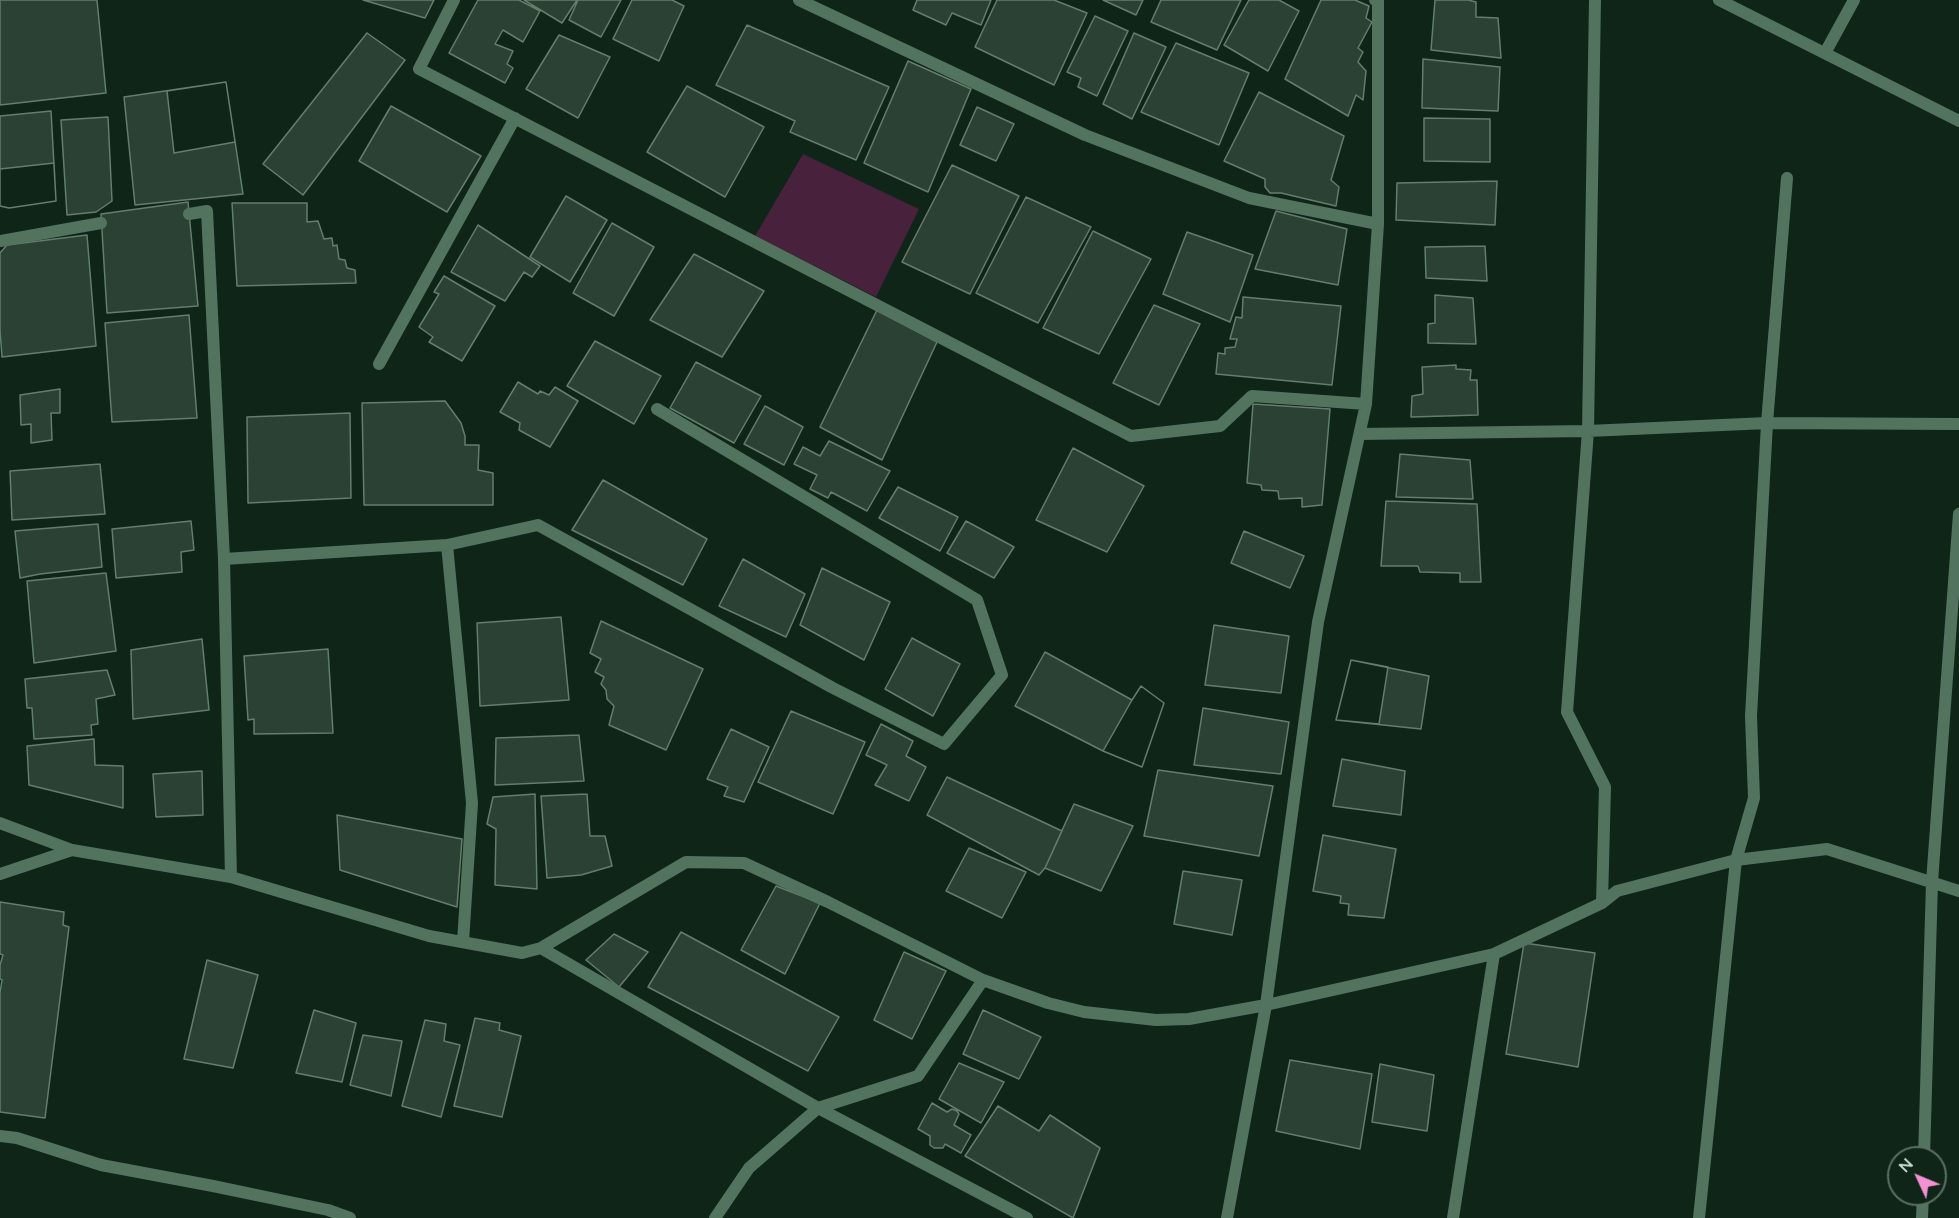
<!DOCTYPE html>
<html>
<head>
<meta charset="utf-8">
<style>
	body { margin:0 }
	#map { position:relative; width:1959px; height:1218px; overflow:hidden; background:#0e2518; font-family:Lato,sans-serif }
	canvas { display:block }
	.north { position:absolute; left:1887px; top:1146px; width:60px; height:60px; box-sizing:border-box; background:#0e2518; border:2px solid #5c6f63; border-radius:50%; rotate:314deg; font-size:16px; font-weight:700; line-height:24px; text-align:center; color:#d0ded4 }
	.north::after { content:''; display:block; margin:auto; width:21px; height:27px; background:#f491d3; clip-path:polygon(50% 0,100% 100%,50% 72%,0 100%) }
</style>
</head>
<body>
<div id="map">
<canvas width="1959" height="1218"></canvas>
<div class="north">N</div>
</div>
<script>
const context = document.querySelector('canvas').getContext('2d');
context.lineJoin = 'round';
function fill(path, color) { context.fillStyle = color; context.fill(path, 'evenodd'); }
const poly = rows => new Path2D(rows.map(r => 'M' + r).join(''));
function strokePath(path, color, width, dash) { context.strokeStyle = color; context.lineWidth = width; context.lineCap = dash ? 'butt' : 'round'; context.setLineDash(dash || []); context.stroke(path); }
fill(poly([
	[803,154,919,209,876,297,755,236]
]), '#48213c');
const building = poly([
	[0,0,97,0,106,93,0,105,0,0],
	[363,0,434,0,425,18,363,0],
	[478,0,519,0,540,11,523,42,503,30,495,44,513,51,507,64,513,68,505,83,449,53,478,0],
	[524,0,577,0,562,23,524,0],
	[578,0,621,0,601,37,569,20,578,0],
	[632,0,672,0,684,6,659,61,613,39,632,0],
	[917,0,991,0,981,25,952,13,946,25,913,10,917,0],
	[997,0,1054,0,1087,13,1054,85,975,47,997,0],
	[1103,0,1143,0,1136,15,1103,0],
	[1161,0,1241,0,1217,50,1151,22,1161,0],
	[1249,0,1279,0,1299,11,1268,71,1224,45,1249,0],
	[1321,0,1355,0,1369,6,1366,18,1372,22,1358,48,1363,52,1358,62,1366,71,1363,100,1356,95,1348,116,1285,79,1321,0],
	[1435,0,1468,0,1476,2,1476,17,1498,18,1501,58,1431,50,1435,0],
	[1095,16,1128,31,1097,96,1078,87,1081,78,1067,72,1095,16],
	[747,25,889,87,856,160,790,132,795,121,716,85,747,25],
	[367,33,405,60,303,195,263,164,367,33],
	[1134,33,1166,47,1132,119,1103,104,1134,33],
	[559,35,610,57,578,118,526,89,559,35],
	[1176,43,1249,73,1219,145,1141,112,1176,43],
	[1423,59,1500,67,1498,111,1422,108,1423,59],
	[908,61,971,89,928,192,864,163,908,61],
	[226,82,243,194,135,205,124,97,226,82],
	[226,82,235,142,174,153,167,91,226,82],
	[687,86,764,127,725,197,647,152,687,86],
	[1259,92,1344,136,1331,180,1339,187,1336,206,1281,193,1270,193,1265,187,1265,179,1224,161,1259,92],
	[391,106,481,156,447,212,359,161,391,106],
	[977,107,1014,124,996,161,960,145,977,107],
	[51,111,56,201,9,208,0,206,0,116,51,111],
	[108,117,112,201,96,212,67,215,61,120,108,117],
	[1424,118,1490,119,1490,162,1424,161,1424,118],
	[54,163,56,201,9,208,0,206,0,169,54,163],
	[952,165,1019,196,970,294,902,262,952,165],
	[1497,181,1495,225,1396,220,1397,183,1497,181],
	[566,196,607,220,570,282,530,257,566,196],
	[1026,197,1091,227,1038,323,976,293,1026,197],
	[188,202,198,306,107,313,101,214,188,202],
	[232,203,307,203,307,222,318,221,324,239,332,238,333,246,337,245,339,259,345,260,347,268,355,270,356,283,237,286,232,203],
	[1276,211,1347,229,1338,285,1255,269,1276,211],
	[612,223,654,247,614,316,573,293,612,223],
	[478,225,540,266,532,277,524,272,505,301,451,272,478,225],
	[1093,231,1151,259,1099,354,1043,328,1093,231],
	[1187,232,1253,255,1230,322,1163,294,1187,232],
	[87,235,96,346,2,357,0,330,0,253,7,245,87,235],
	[1485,246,1487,281,1426,278,1425,247,1485,246],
	[694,254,764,291,722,357,650,320,694,254],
	[444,276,495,306,462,361,429,342,433,337,419,327,439,294,434,292,444,276],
	[1435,295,1473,298,1476,344,1428,343,1428,324,1435,323,1435,295],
	[1243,297,1341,306,1332,385,1216,374,1218,353,1225,354,1225,348,1235,347,1237,339,1230,339,1236,317,1242,318,1243,297],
	[1154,305,1200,324,1159,405,1113,383,1154,305],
	[877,310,937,342,882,460,820,427,877,310],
	[189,315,197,418,112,422,105,323,189,315],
	[595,341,661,376,634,424,567,386,595,341],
	[696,362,761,396,734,443,670,408,696,362],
	[1456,365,1456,369,1471,370,1470,380,1477,380,1478,415,1411,417,1412,396,1423,394,1422,367,1456,365],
	[518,382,538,394,540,391,549,395,555,387,578,401,550,447,519,430,520,423,500,412,518,382],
	[60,389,60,413,51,413,52,440,31,443,31,424,21,425,20,395,60,389],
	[445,401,461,423,465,436,465,445,479,445,478,470,493,473,493,505,364,505,362,403,445,401],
	[1253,404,1330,409,1322,505,1302,507,1302,498,1279,499,1278,491,1262,490,1261,485,1247,483,1253,404],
	[765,406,803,427,784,465,744,444,765,406],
	[350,413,351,498,248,503,247,417,350,413],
	[829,441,890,471,867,511,831,492,828,498,810,489,817,475,794,464,803,447,820,456,829,441],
	[1073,448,1144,486,1107,552,1036,520,1073,448],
	[1400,454,1470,460,1473,499,1396,497,1400,454],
	[100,464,105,514,12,520,10,471,100,464],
	[603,480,707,539,683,585,572,530,603,480],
	[898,487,958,517,940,551,879,518,898,487],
	[1386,501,1477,504,1481,582,1460,582,1460,573,1420,572,1418,566,1381,566,1386,501],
	[191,521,194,550,181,552,182,572,116,578,112,529,191,521],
	[966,521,1014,547,994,578,947,553,966,521],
	[98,524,102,567,40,574,20,578,15,531,98,524],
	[1244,531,1304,556,1290,588,1231,563,1244,531],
	[743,559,805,594,786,637,719,606,743,559],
	[822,568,890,602,864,660,800,625,822,568],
	[106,573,116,651,34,663,27,581,106,573],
	[561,617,569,700,480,706,477,623,561,617],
	[601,621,703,669,666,750,609,725,614,706,607,699,606,690,601,684,604,677,595,672,601,659,590,653,601,621],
	[1214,625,1289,636,1281,693,1205,685,1214,625],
	[912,638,960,664,933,716,885,689,912,638],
	[202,639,209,710,133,719,131,650,202,639],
	[328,649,333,733,254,734,254,719,248,720,244,656,328,649],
	[1045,652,1132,700,1141,686,1164,703,1142,767,1103,751,1015,706,1045,652],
	[1351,660,1429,676,1421,729,1336,720,1351,660],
	[1351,660,1388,667,1379,724,1336,720,1351,660],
	[107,670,115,695,96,699,98,724,91,725,92,735,34,739,32,708,27,708,25,679,107,670],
	[1141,686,1164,703,1142,767,1103,751,1132,700,1141,686],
	[1203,708,1289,722,1281,774,1194,765,1203,708],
	[791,711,865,742,833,814,758,782,791,711],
	[881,724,913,741,906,756,926,767,909,801,875,785,887,765,866,755,881,724],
	[731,729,769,747,744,802,724,796,728,787,707,779,731,729],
	[579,735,584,781,495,785,496,738,579,735],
	[94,739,95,765,123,766,123,808,29,785,27,746,94,739],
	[1342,759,1405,771,1401,815,1333,806,1342,759],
	[1158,770,1273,786,1259,856,1144,836,1158,770],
	[202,771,203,815,156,817,153,774,202,771],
	[947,777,1062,831,1045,868,1039,875,927,815,947,777],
	[535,794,537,889,495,885,496,829,487,824,493,797,535,794],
	[587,794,590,836,605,836,612,866,581,875,547,878,541,796,587,794],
	[1074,804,1133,826,1101,891,1045,868,1074,804],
	[337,815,462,839,457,907,340,870,337,815],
	[1323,835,1396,849,1384,918,1348,915,1349,904,1340,903,1341,896,1313,891,1323,835],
	[969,848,1026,872,1002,918,946,891,969,848],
	[1183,871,1242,880,1232,935,1174,924,1183,871],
	[776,886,820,903,785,974,741,950,776,886],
	[0,902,64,912,63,925,69,927,45,1118,0,1112,0,993,2,980,0,979,0,965,3,955,0,954,0,902],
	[681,932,839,1017,808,1071,648,987,681,932],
	[614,934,648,952,619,987,586,960,614,934],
	[1524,943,1595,953,1578,1067,1506,1054,1524,943],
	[904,952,946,971,912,1039,874,1020,904,952],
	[207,960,258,975,233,1068,184,1059,207,960],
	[314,1010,356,1023,342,1082,296,1073,314,1010],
	[983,1010,1041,1037,1019,1079,963,1054,983,1010],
	[475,1018,500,1023,499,1030,521,1036,502,1117,454,1106,475,1018],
	[425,1020,446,1024,444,1041,460,1045,441,1117,402,1106,425,1020],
	[363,1035,402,1041,391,1096,350,1085,363,1035],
	[1290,1060,1372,1074,1360,1149,1276,1131,1290,1060],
	[959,1063,1004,1082,981,1123,939,1099,959,1063],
	[1380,1064,1434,1075,1427,1131,1372,1122,1380,1064],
	[932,1103,947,1112,952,1109,957,1111,959,1114,954,1125,971,1135,961,1153,945,1144,943,1148,934,1148,930,1145,930,1136,918,1129,932,1103],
	[998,1106,1039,1131,1050,1115,1100,1148,1073,1218,965,1156,998,1106]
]);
fill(building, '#2a4133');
strokePath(building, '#647e6d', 1.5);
strokePath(poly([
	[101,223,189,214]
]), '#2b4134', 12, [12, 6]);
strokePath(poly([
	[454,0,419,69,1131,436,1220,426,1252,396,1366,404],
	[799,0,1085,135,1249,198,1378,224],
	[1595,0,1588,431,1567,712,1605,787,1602,903],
	[1719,0,1959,121],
	[1825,53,1854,0],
	[189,214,207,211,224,559,231,877],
	[0,241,101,223],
	[379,364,515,118],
	[1360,434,1588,431,1767,423,1959,424],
	[447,545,472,803,463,942],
	[224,559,447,545,538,525,833,688,944,744,1002,675,977,600,657,409],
	[0,823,72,850],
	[0,874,72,850,231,877,429,936,522,953,541,948,686,862,744,863,828,902,983,980,1048,1003,1084,1012,1156,1020,1189,1019,1266,1005,1494,954,1602,903,1617,891,1736,860,1827,849,1959,891],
	[541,948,818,1108,1027,1218],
	[0,1136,17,1138,101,1165,213,1186,328,1210,350,1218],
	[1924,1158,1932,882,1959,514],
	[715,1218,749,1168,818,1108,918,1076,983,980],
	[1227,1218,1266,1005,1318,622,1366,404,1378,224,1378,1,1375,0],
	[1453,1218,1494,954],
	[1699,1218,1736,860,1754,798,1751,716,1767,423,1787,178],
	[1922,1218,1923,1194]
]), '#52745e', 12);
</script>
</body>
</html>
